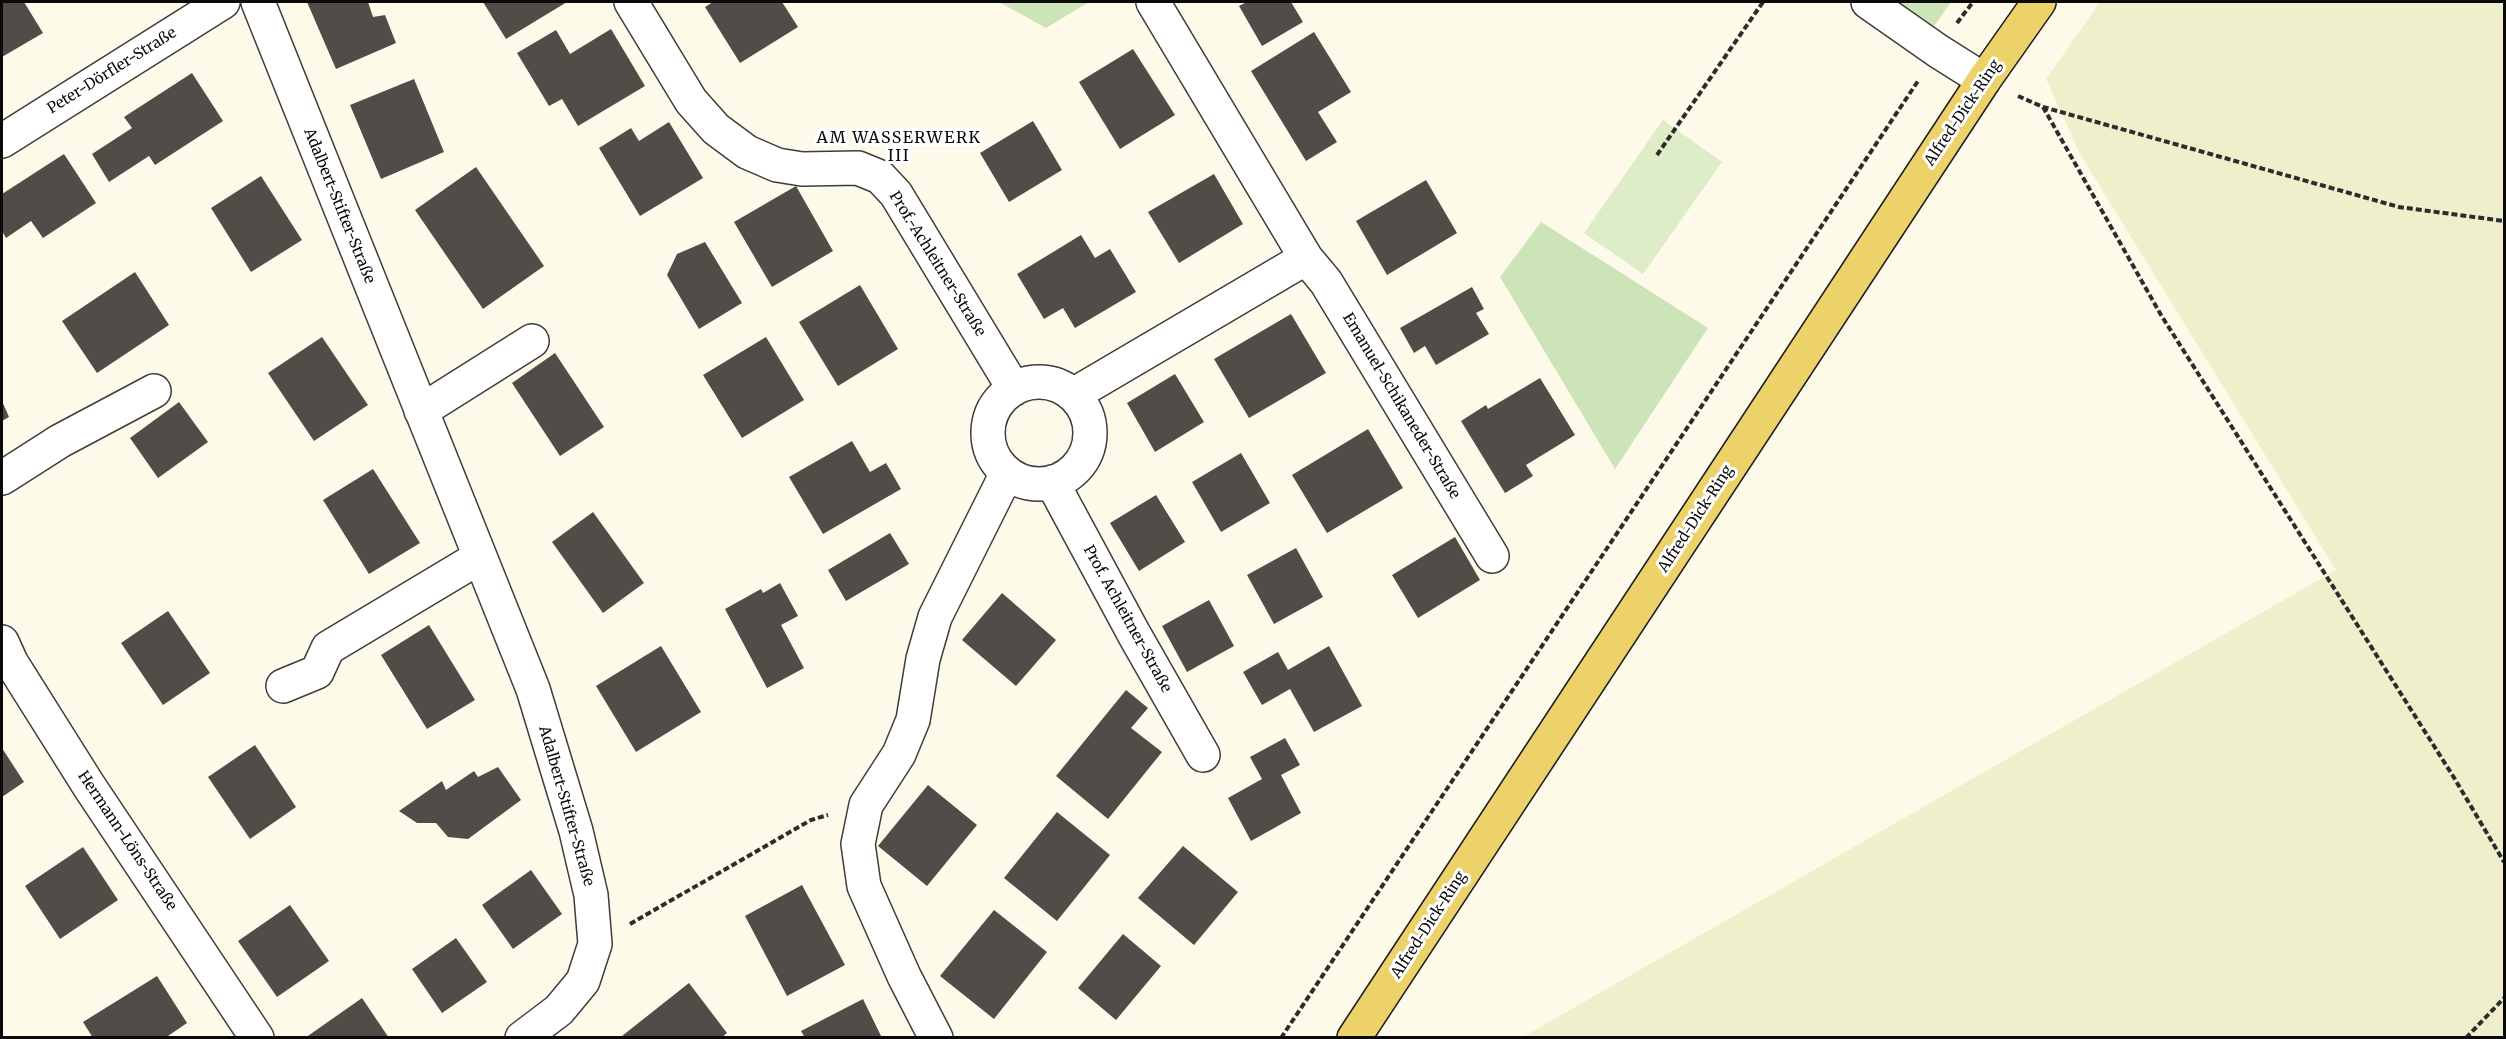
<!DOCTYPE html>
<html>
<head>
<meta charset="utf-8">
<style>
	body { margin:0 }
	#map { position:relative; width:2506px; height:1039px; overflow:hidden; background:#fdfaea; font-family:Merriweather,serif }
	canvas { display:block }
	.frame { position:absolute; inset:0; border:3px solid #0a0a0a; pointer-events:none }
</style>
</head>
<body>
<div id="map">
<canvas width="2506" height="1039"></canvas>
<div class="frame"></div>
</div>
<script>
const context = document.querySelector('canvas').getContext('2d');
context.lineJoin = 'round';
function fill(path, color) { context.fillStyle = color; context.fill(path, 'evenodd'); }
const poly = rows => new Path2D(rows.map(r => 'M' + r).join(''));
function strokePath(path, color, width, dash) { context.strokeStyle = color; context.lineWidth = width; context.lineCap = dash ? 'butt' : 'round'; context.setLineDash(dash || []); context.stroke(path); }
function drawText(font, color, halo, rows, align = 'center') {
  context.font = font + ' Merriweather,serif'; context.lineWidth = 6; context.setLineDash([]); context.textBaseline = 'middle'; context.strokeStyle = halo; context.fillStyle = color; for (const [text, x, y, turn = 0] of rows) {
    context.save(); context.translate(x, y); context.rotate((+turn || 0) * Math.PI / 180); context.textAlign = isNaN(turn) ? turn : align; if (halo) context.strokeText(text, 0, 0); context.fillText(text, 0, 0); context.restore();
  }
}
fill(poly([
	[2100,2,2504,2,2504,1037,1523,1037,2336,570,2080,154,2046,79]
]), '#f0efcc');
fill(poly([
	[999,2,1089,2,1046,28],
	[1899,2,1951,2,1934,26],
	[1541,222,1708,328,1615,469,1500,277]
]), '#cce4b7');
fill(poly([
	[1663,120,1722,162,1643,274,1584,233]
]), '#deecc8');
fill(poly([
	[2,2,24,2,43,33,2,57],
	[307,2,368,2,373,17,385,15,396,43,336,69],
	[483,2,567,2,506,39],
	[713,2,782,2,798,27,740,63,705,7],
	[1247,2,1291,2,1303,22,1262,46,1239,6],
	[611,29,645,86,578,126,562,99,549,106,517,53,556,30,570,54],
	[1314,32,1351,92,1318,112,1337,142,1306,161,1251,71],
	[1133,49,1175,115,1120,149,1079,82],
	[192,73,223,121,155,165,149,156,109,182,92,154,132,128,124,117],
	[414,79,444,152,381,179,350,105],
	[1033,121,1062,170,1009,202,980,153],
	[669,122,703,178,640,216,599,148,631,128,639,141],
	[64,154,96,203,43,238,31,221,6,238,2,231,2,194],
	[476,167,544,266,483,309,415,210],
	[1214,174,1243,224,1179,263,1148,212],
	[261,176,302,240,251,272,211,208],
	[1426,180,1457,233,1387,275,1356,221],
	[796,186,833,251,772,287,734,222],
	[1081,235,1095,258,1110,249,1136,292,1075,328,1063,308,1044,319,1017,274],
	[705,242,742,303,699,329,667,275,677,254],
	[135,272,169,325,97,373,62,321],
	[860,285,898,349,838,386,799,322],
	[1472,287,1484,309,1476,313,1489,334,1436,365,1425,346,1414,353,1400,328],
	[1291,314,1326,373,1249,418,1214,359],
	[322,337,368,405,314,441,268,373],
	[766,337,804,400,742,438,703,375],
	[555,353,604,427,560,456,512,383],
	[1175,374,1204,422,1155,452,1127,403],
	[1540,378,1575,435,1526,465,1533,476,1505,493,1461,421,1486,405,1488,409],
	[2,401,9,417,2,421],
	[179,402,208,442,158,478,130,438],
	[1368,429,1403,488,1327,533,1292,475],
	[852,441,870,472,886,463,901,489,823,534,789,477],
	[1241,453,1270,503,1221,532,1192,482],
	[373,469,420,543,369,574,323,500],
	[1156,495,1185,542,1139,571,1110,523],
	[593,512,644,583,603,613,552,542],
	[890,533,909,564,846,601,828,570],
	[1455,537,1480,580,1418,618,1392,575],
	[1296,548,1323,597,1274,624,1247,575],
	[780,583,798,616,781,625,804,668,767,688,725,609,761,589,763,593],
	[1002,593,1056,640,1016,686,962,640],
	[1209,600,1234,646,1187,672,1162,626],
	[168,611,210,673,163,705,121,643],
	[429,625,475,700,427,729,381,655],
	[661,646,701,712,636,752,596,686],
	[1329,646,1362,706,1314,732,1290,689,1262,705,1243,672,1278,652,1288,670],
	[1126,690,1148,708,1131,728,1162,752,1108,819,1056,776],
	[1285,738,1300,765,1281,775,1301,813,1251,841,1228,798,1262,779,1250,757],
	[255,745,296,807,250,839,208,777],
	[2,748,24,782,2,797],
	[498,767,521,800,468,839,448,837,436,823,417,823,399,811,442,781,446,790,474,771,478,777],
	[928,785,977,825,927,886,878,846],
	[1057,812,1110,855,1057,921,1004,878],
	[1183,846,1238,892,1194,945,1138,898],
	[83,847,118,900,60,939,25,886],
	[531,870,562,914,513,949,482,905],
	[802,885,845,965,787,996,745,916],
	[290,905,329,961,277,997,238,941],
	[994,910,1047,952,994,1019,940,976],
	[1123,934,1161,966,1116,1020,1078,988],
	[456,938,487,982,442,1013,412,969],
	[157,976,187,1023,165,1038,93,1038,83,1022],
	[689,983,727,1033,721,1038,624,1038,622,1036],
	[362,998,389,1038,305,1038],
	[863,999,882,1038,805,1038,801,1031]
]), '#524c48');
const minor = poly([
	[258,2,533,689,576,831,591,895,595,944,583,981,559,1010,522,1038],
	[631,2,691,101,716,129,747,152,777,165,802,169,858,168,880,177,896,194,1014,389],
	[1868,2,1938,51,1984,80],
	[2,141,223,2],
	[1306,258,1326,282,1492,556],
	'988 433a51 51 0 1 1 102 0a51 51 0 1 1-102 0Z',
	[1073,395,1306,258,1153,2],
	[421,411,532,341],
	[2,478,60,441,154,391],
	[1052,482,1134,634,1203,755],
	[2,642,11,662,89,786,257,1038],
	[283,686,317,672,328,648,480,557],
	[936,1038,904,976,864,886,858,844,866,805,899,754,913,720,923,659,935,617,1007,473]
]);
const major = poly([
	[1354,1038,1984,80,2039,2]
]);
strokePath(minor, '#3d3d3d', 36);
strokePath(major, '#1b1b1b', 36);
strokePath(poly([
	[1957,23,1973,2],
	[2018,96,2043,107,2399,207,2504,221],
	[2043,107,2161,315,2453,776,2504,862],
	[1657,155,1763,2],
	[630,924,811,820,828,815],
	[1281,1038,1918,81],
	[2466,1038,2504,998]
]), '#2c2c2c', 4, [6, 3]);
strokePath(minor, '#fff', 33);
strokePath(major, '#edd26a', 33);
drawText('15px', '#0a0a0a', '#fff', [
	["Peter-Dörfler-Straße",112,71,-32],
	["Alfred-Dick-Ring",1963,113,-56],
	["Adalbert-Stifter-Straße",339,206,68],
	["Prof.-Achleitner-Straße",937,264,58],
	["Emanuel-Schikaneder-Straße",1401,406,59],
	["Alfred-Dick-Ring",1696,519,-57],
	["Prof. Achleitner-Straße",1127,619,61],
	["Adalbert-Stifter-Straße",566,806,74],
	["Hermann-Löns-Straße",127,841,56],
	["Alfred-Dick-Ring",1429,925,-57]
]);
context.letterSpacing = '1.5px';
drawText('16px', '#0a0a0a', '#fff', [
	["AM WASSERWERK",899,138],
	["III",899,156]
]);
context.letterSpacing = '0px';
</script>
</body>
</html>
